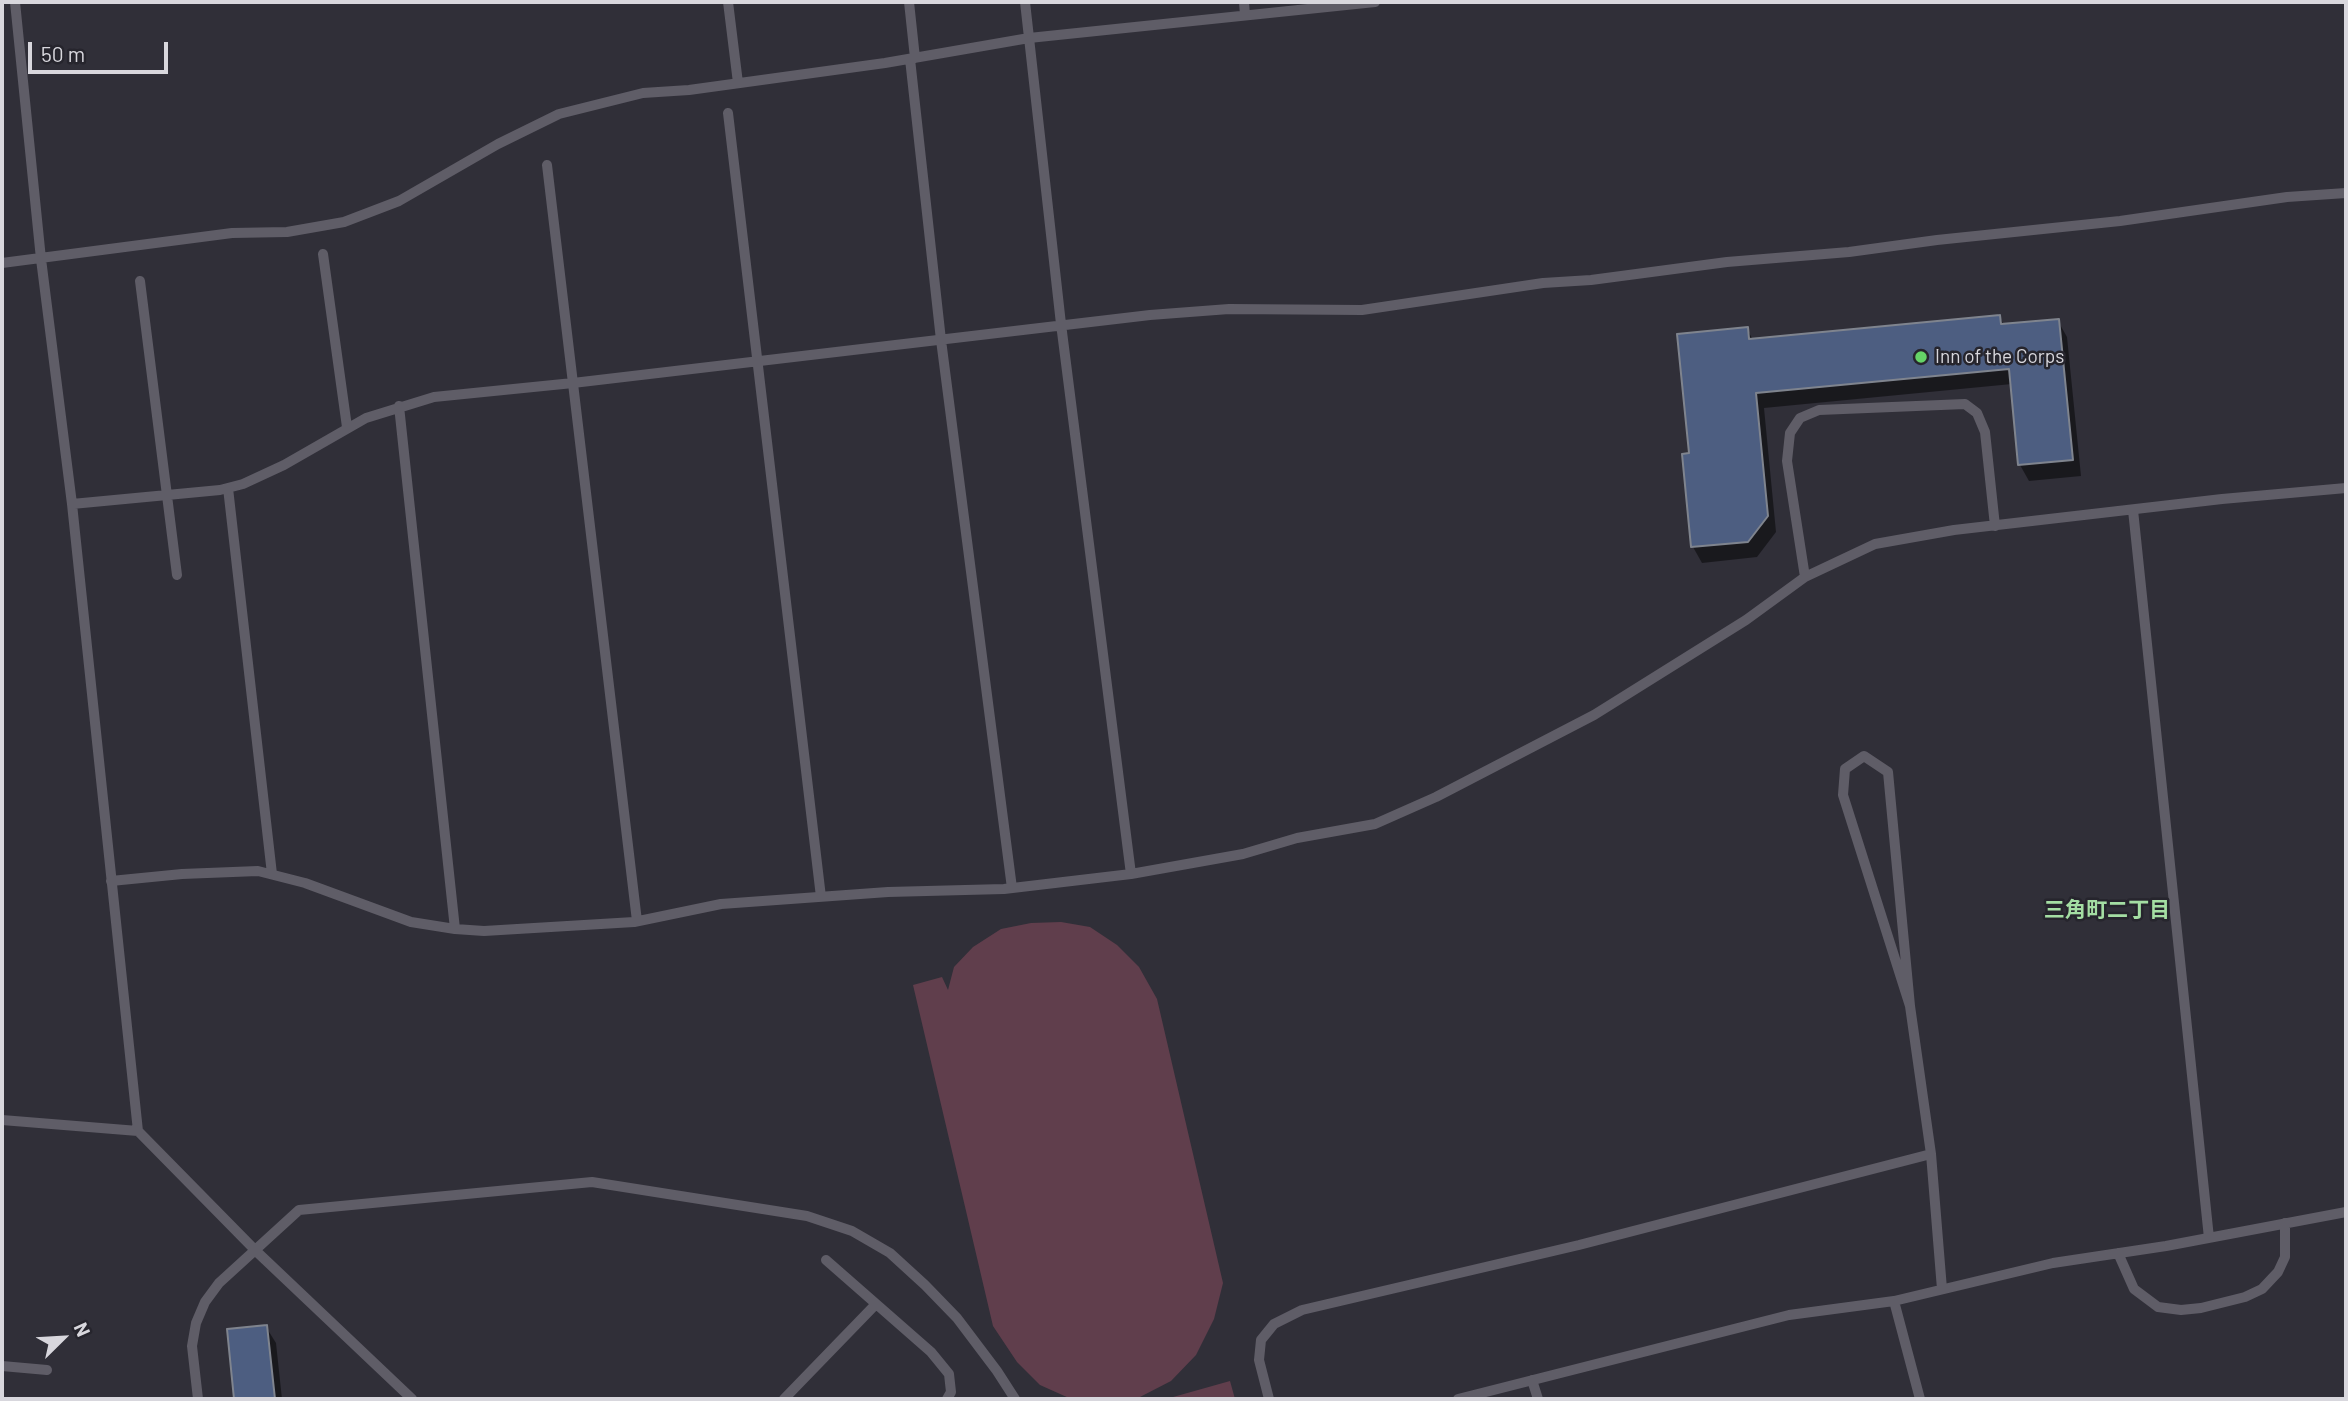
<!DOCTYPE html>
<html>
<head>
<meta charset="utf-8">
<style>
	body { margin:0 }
	#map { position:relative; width:2348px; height:1401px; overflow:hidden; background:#302f38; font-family:Barlow,sans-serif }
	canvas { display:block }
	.frame { position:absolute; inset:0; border:4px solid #d8d7dd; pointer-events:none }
	.north { position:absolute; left:28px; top:1303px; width:70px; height:70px; -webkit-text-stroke:5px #26252d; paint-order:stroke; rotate:66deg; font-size:19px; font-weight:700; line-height:28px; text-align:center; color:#d8d7dd }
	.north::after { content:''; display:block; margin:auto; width:24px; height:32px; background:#d8d7dd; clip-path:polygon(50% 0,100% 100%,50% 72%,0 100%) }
	.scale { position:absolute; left:28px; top:42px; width:140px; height:32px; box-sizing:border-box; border:4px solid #d8d7dd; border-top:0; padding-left:9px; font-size:21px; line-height:24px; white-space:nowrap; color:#d8d7dd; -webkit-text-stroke:5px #26252d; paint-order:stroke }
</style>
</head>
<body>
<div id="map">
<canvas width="2348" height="1401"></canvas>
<div class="frame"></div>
<div class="north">N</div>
<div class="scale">50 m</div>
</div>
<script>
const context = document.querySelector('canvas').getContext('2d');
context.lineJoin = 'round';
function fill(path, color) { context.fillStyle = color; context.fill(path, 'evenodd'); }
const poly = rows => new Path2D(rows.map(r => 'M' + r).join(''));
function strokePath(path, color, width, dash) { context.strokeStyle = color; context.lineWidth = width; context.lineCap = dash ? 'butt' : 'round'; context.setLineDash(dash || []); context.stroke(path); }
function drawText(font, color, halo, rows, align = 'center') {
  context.font = font + ' Barlow,"Noto Sans JP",sans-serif'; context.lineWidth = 5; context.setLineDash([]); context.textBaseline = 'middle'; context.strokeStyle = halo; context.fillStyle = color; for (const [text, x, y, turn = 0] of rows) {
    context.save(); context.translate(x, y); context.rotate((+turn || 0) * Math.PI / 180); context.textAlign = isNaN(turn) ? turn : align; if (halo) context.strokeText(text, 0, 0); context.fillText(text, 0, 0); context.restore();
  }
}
fill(poly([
	[1061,922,1090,927,1117,945,1139,967,1157,999,1223,1283,1214,1319,1196,1355,1171,1381,1138,1398,1130,1399,1069,1398,1040,1385,1017,1362,993,1326,913,985,942,977,948,990,954,967,973,947,1001,929,1031,923],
	[1230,1381,1235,1399,1166,1399]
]), '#603e4c');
fill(poly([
	[1999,317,2005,326,2058,321,2067,337,2081,476,2029,481,2020,465,2012,384,1764,408,1776,532,1757,557,1702,563,1693,547,1684,455,1691,455,1747,329,1753,340],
	[266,1327,276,1343,282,1399,236,1399,228,1331]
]), '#0007');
const building = poly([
	[2000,315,2001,324,2059,319,2073,460,2018,465,2009,369,1756,393,1768,516,1748,542,1691,547,1682,454,1689,453,1677,334,1748,327,1749,339,2000,315],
	[267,1325,275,1399,234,1399,227,1329,267,1325]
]);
fill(building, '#4d5e81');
strokePath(building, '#7f848e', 2);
strokePath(poly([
	[15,2,41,259,72,504,138,1131,256,1251,412,1399],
	[728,2,738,83],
	[909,2,915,58],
	[1025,2,1061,324,1131,874],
	[1244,2,1245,15],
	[910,59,941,340,1012,888],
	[728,113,821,897],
	[547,165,637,921],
	[323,254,347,427],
	[2,263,232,233,287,232,344,222,399,201,498,144,559,114,643,93,689,90,885,63,1029,38,1375,2],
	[140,281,177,575],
	[399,406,455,929],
	[228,488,272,874],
	[72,504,220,490,243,484,284,465,366,418,434,397,573,383,1150,315,1229,309,1362,310,1543,283,1591,280,1727,262,1849,252,1937,240,2120,221,2287,197,2346,193],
	[2133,510,2209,1238],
	[1805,577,1787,461,1790,433,1800,418,1819,410,1965,404,1977,413,1985,432,1995,526],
	[111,881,182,874,258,871,305,883,411,922,455,929,484,931,634,922,721,904,888,892,1004,889,1131,874,1243,854,1297,838,1375,824,1436,797,1594,715,1746,620,1805,577,1875,544,1954,530,2222,499,2346,488],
	[1910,1006,1843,795,1845,769,1864,756,1888,772,1910,1006,1931,1154,1942,1289],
	[2,1120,138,1131],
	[2118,1253,2134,1289,2158,1307,2181,1310,2201,1308,2245,1297,2262,1289,2278,1272,2285,1257,2285,1223],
	[826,1260,931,1352,949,1374,951,1392,947,1399],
	[1894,1301,1920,1399],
	[2,1366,47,1370],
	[1532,1380,1538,1399],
	[198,1399,192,1346,196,1323,205,1302,219,1283,299,1210,592,1182,807,1216,852,1231,890,1253,925,1285,957,1318,997,1371,1015,1399],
	[784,1399,876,1304],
	[1269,1399,1259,1360,1261,1340,1274,1324,1302,1310,1579,1245,1931,1154],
	[1458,1399,1789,1315,1894,1301,2053,1263,2166,1246,2346,1212]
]), '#5f5d67', 10);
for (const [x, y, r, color] of [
	[1921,357,7,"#65d467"]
]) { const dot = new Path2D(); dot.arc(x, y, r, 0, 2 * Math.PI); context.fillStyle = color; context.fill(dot); strokePath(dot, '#26252d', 2.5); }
drawText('19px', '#d8d7dd', '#26252d', [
	["Inn of the Corps",1935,357]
], 'left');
drawText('bold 21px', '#a4dea3', '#26252d', [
	["三角町二丁目",2107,910]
]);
</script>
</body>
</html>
